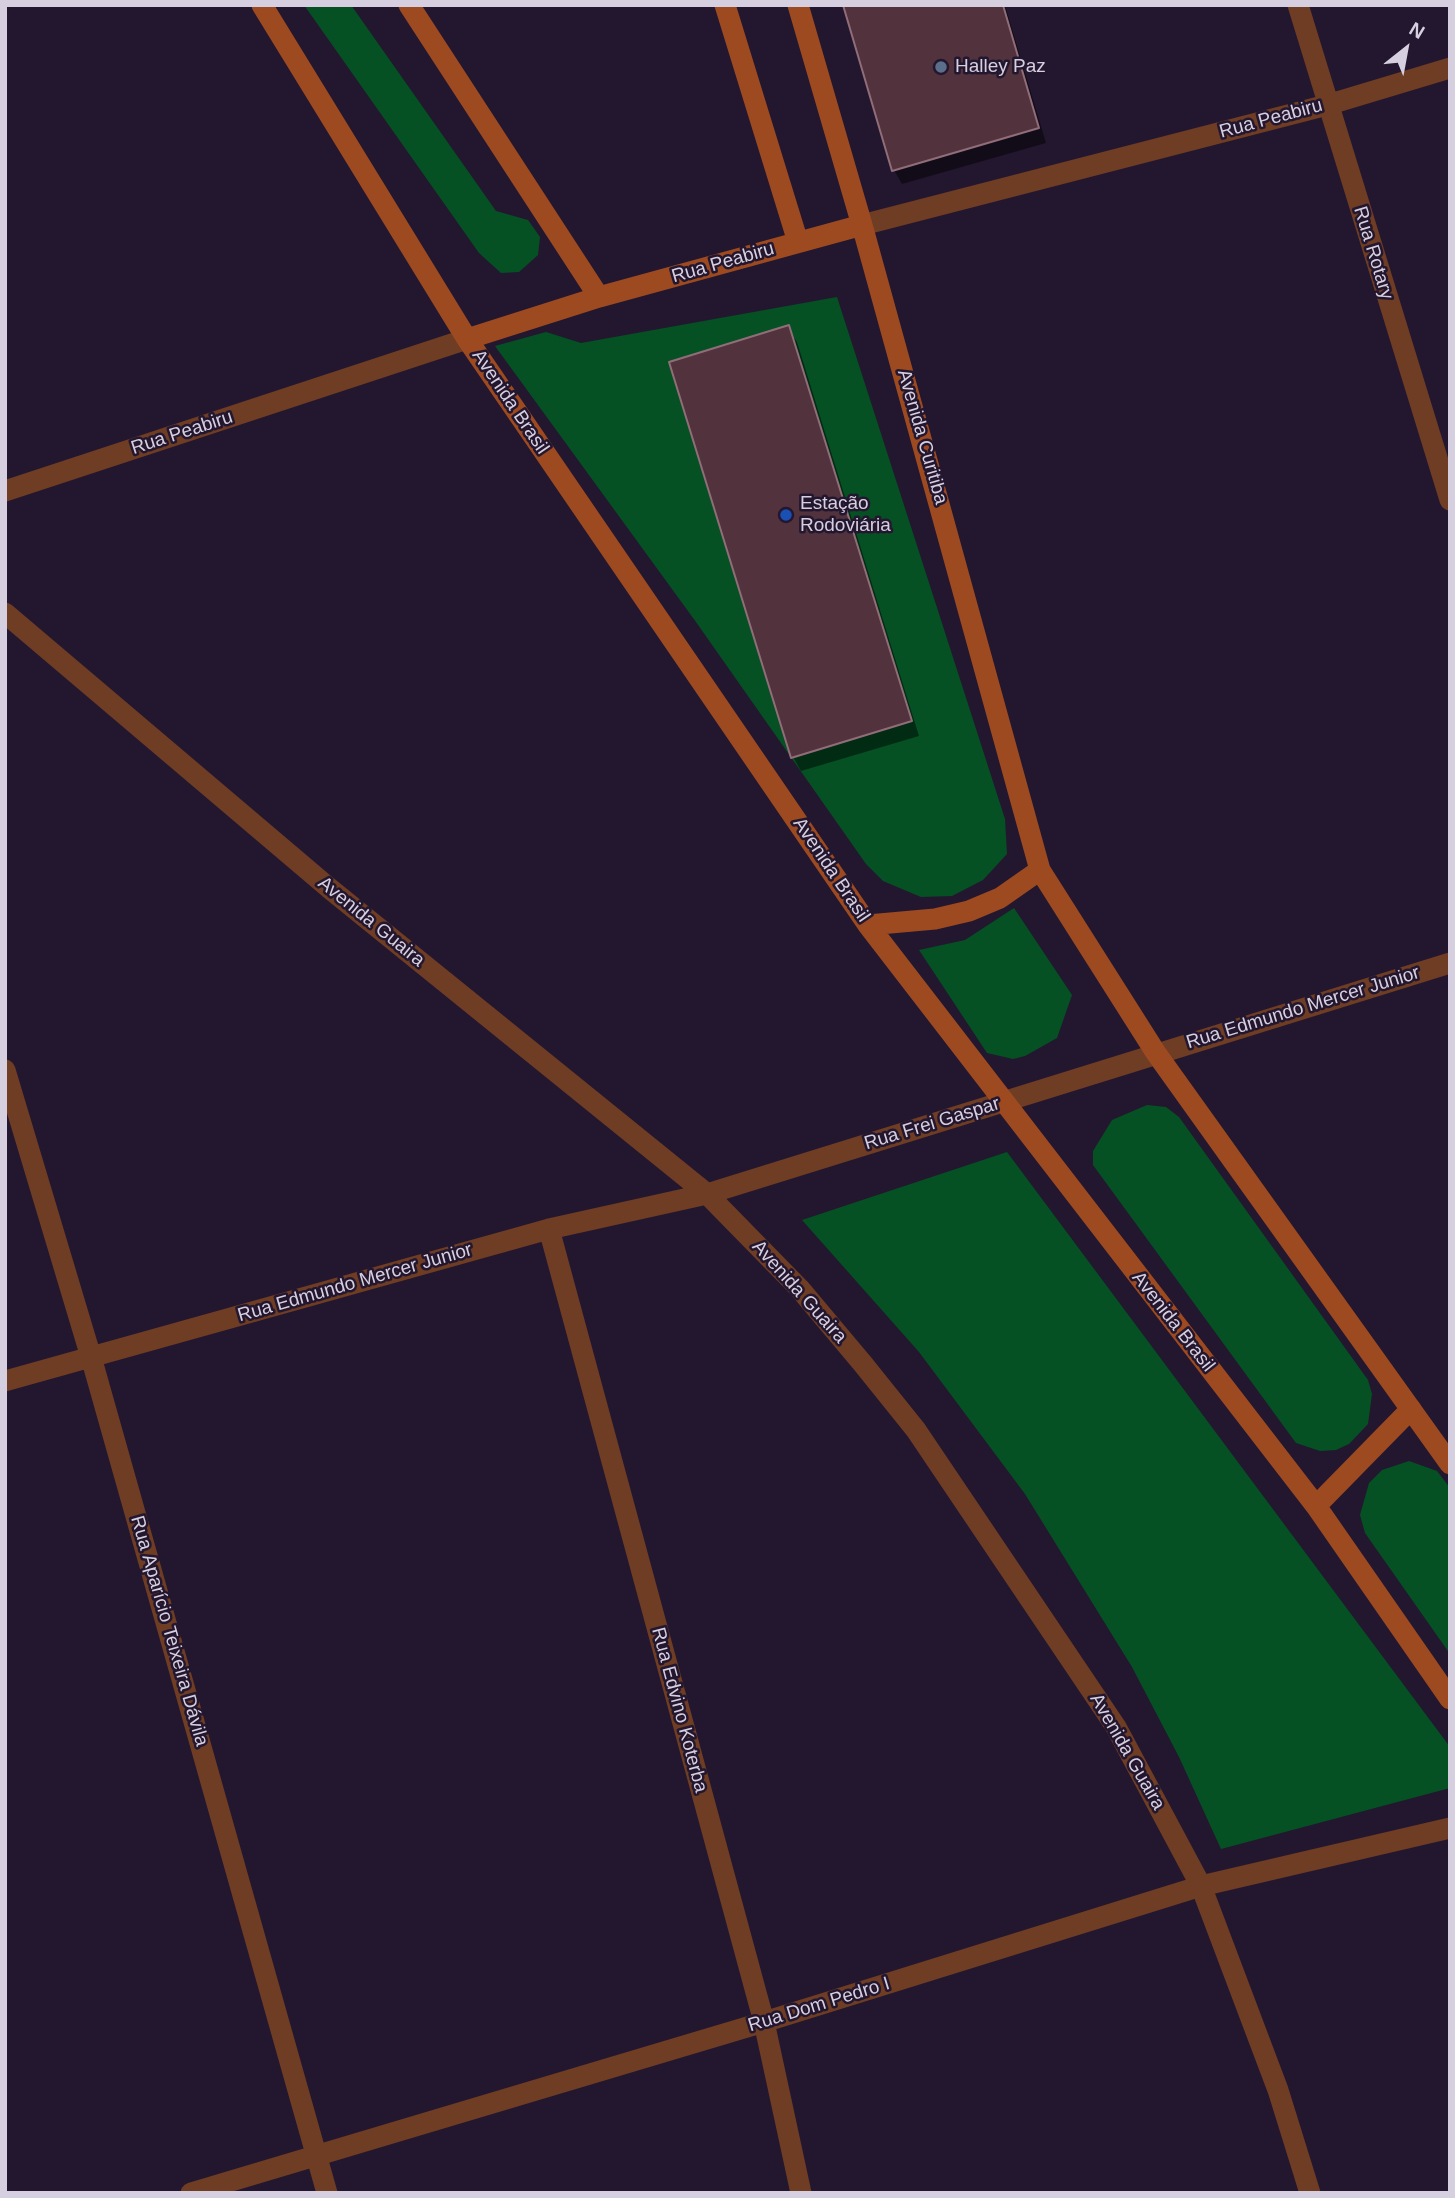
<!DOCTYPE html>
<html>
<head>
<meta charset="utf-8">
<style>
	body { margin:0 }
	#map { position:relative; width:1455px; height:2198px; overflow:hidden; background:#23172f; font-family:Helvetica,sans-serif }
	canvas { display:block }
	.frame { position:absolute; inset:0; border:7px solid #d6cfdf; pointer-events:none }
	.north { position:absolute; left:1371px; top:14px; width:70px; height:70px; -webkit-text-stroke:5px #23172f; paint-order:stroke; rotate:31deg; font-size:19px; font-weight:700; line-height:28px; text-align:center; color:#d6cfdf }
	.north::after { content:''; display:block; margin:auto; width:24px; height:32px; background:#d6cfdf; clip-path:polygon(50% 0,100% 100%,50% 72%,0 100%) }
</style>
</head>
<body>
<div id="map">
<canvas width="1455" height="2198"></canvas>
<div class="frame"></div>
<div class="north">N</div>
</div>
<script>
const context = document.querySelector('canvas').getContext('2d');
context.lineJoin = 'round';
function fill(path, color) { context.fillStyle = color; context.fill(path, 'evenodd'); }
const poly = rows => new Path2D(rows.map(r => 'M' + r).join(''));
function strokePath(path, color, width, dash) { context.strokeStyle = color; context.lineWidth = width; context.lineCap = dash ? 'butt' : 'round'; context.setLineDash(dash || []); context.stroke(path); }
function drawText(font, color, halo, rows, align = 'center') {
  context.font = font + ' Helvetica,sans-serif'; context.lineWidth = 5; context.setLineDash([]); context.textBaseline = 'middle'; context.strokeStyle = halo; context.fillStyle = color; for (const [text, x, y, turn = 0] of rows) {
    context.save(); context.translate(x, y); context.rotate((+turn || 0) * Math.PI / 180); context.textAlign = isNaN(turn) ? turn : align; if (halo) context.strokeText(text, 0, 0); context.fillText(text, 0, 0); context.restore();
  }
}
fill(poly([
	[304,5,351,5,496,211,528,220,540,237,538,255,519,272,501,273,479,253],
	[837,297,1005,819,1007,854,983,880,952,896,921,897,883,881,866,864,696,622,495,346,546,332,581,343],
	[1014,908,1072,995,1057,1038,1025,1056,1013,1059,987,1053,919,950,965,940],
	[1147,1105,1166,1107,1179,1117,1368,1380,1372,1394,1368,1424,1349,1444,1336,1450,1320,1451,1296,1443,1093,1165,1093,1151,1112,1120],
	[1007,1152,1450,1747,1450,1788,1221,1849,1179,1757,1132,1667,1025,1494,919,1352,802,1220],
	[1409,1461,1437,1471,1450,1488,1450,1654,1365,1533,1360,1515,1369,1483,1382,1470]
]), '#055124');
fill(poly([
	[845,5,1005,5,1046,143,902,184,894,170],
	[788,328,797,342,919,736,801,771,793,757]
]), '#0007');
const building = poly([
	[843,5,1003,5,1039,128,892,171,843,5],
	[789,325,912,721,791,758,669,362,789,325]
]);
fill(building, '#52333d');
strokePath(building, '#906d78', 2);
strokePath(poly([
	[1298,5,1450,500],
	[862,225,1327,105,1450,68],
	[5,613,329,888,707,1194,800,1289,863,1364,916,1430,1116,1727,1201,1886,1278,2090,1310,2193],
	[5,1070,91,1357,327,2193],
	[549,1229,764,2022,801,2193],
	[5,1381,549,1229,707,1194,1450,963],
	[191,2193,764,2022,1201,1886,1450,1828]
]), '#6f3c24', 21);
strokePath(poly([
	[5,491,467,339]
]), '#6f3c24', 21);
strokePath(poly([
	[262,5,467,339,868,925,1316,1506,1450,1699],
	[409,5,599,297],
	[725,5,798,242],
	[798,5,862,225,1040,870,1156,1053,1450,1464],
	[467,339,599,297,862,225],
	[868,925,935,919,969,911,1000,898,1040,870],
	[1316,1506,1411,1409]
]), '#9d4a21', 21);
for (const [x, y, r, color] of [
	[941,67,7,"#5c6f8a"],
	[786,515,7,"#1a4fb4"]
]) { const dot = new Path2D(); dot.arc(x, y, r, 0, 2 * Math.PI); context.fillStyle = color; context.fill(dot); strokePath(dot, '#23172f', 2.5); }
drawText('19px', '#d6cfdf', '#23172f', [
	["Halley Paz",955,67],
	["Estação",800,504],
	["Rodoviária",800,526]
], 'left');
drawText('19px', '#d6cfdf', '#23172f', [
	["Rua Peabiru",1271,119,-15],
	["Rua Rotary",1373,253,73],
	["Rua Peabiru",723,263,-16],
	["Avenida Brasil",510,402,56],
	["Rua Peabiru",182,433,-18],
	["Avenida Curitiba",922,437,74],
	["Avenida Brasil",831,870,56],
	["Avenida Guaira",371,922,39],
	["Rua Edmundo Mercer Junior",1303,1008,-17],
	["Rua Frei Gaspar",932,1124,-17],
	["Rua Edmundo Mercer Junior",355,1283,-16],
	["Avenida Guaira",799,1292,48],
	["Avenida Brasil",1173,1322,52],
	["Rua Aparício Teixeira Dávila",169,1631,74],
	["Rua Edvino Koterba",679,1710,75],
	["Avenida Guaira",1127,1752,60],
	["Rua Dom Pedro I",819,2005,-17]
]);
</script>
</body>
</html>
